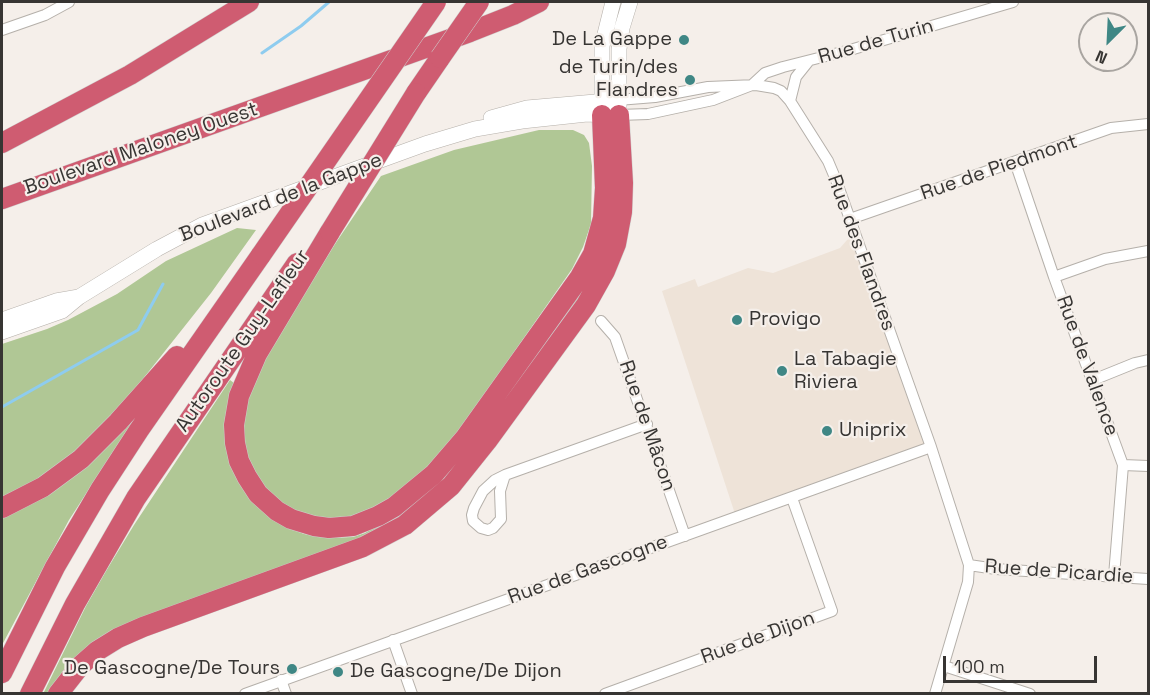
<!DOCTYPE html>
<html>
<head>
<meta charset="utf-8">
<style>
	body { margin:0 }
	#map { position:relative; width:1150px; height:695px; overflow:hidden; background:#f5efea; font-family:"Space Grotesk",sans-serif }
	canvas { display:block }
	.frame { position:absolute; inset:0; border:3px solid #373533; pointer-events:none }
	.north { position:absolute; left:1078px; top:12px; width:60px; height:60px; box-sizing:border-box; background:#f5efea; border:2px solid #a9a5a1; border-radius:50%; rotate:204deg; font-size:16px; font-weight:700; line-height:24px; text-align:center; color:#373533 }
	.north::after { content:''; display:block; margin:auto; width:21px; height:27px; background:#3f8785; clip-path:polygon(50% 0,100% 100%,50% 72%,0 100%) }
	.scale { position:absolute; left:943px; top:656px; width:154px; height:27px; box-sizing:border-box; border:3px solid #373533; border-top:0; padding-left:8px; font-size:18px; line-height:21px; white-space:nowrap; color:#373533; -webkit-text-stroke:4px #f5efea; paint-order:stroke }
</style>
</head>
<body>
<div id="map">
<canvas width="1150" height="695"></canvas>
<div class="frame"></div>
<div class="north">N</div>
<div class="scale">100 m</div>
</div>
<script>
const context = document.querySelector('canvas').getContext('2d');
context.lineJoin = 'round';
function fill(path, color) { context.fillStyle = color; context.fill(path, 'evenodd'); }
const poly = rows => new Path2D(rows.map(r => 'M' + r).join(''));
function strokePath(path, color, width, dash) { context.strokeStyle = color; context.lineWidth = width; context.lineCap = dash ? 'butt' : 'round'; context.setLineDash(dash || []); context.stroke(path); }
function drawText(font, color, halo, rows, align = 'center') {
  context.font = font + ' "Space Grotesk",sans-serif'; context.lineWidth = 4.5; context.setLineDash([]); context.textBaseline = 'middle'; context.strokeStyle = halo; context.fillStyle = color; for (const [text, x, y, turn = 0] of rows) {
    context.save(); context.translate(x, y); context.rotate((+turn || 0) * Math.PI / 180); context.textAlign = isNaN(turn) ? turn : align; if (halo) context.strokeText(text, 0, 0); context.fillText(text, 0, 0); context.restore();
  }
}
fill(poly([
	[856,236,931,447,736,517,662,291,695,279,698,287,748,268,773,273,840,248,847,240]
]), '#eee3d8');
fill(poly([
	[539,130,573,130,584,135,589,143,592,166,591,224,583,247,572,269,457,434,431,466,376,509,338,521,315,518,297,513,269,493,250,465,244,446,243,422,249,396,264,359,335,244,381,176,454,150],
	[237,228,256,230,211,293,123,404,84,447,34,483,2,498,2,344,47,329,68,320,117,294,166,261],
	[587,276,594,280,461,467,387,531,143,622,51,693,43,694,86,606,106,571,134,525,230,380,238,386,226,428,288,527,304,534,331,538,353,537,365,533,400,510],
	[135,418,69,520,2,645,2,515]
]), '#b0c795');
strokePath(poly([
	[262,53,301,26,329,2],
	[2,407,138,330,163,284]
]), '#8eccef', 3);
const street = poly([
	[2,30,45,15,69,2],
	[618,100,655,97,708,87,756,85,774,88,781,91,790,101,828,161,836,180,931,447,969,565,968,582,935,694],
	[790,101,796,77,808,62],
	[619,115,648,114,713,100,752,85,765,73,783,67,850,50,1013,2],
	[1015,162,1054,277,1123,465,1114,576],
	[850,219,1111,128,1148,124],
	[1054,277,1105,259,1148,251],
	[601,321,615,337,685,536],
	[1093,380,1135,363,1148,360],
	[1123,465,1148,466],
	[505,475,500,491,501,519,493,528,488,530,481,528,473,521,472,515,474,508,483,491,495,480,505,475,647,424],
	[969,565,996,569,1148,579],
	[393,640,412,694],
	[944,666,1030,694],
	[281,680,286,694],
	[245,694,931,447],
	[605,694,832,611,792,498]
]);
const secondary = poly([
	[602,112,602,46,613,2],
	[491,118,527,108,618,100],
	[2,320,56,301,79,297],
	[2,332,62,311,79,297,157,249,202,225,425,144,475,129,522,121,587,114,619,115,619,49,622,28,630,2]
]);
const highway = poly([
	[416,93,440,58],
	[2,143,130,75,249,2],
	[2,199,470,32,513,15,539,2],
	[330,232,257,354,239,396,234,425,235,443,239,461,247,477,258,494,277,511,291,519,314,526,329,528,353,526,378,516,394,507,434,474,465,438,580,277,593,254,603,218,605,188,602,115],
	[2,508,43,487,81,459,118,422,177,356],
	[2,673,55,567,100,490,139,430,261,255],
	[30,694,75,604,136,498,297,263],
	[58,694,80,666,97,651,118,638,143,627,363,547,405,525,451,486,487,441,586,305,605,271,616,244,622,212,623,183,619,115]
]);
strokePath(street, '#b5b0aa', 12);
strokePath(secondary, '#b5b0aa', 16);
strokePath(highway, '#cfcfce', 21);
strokePath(street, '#fff', 10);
strokePath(secondary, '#fff', 15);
strokePath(highway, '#cf5c71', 20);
const highwayBridge = poly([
	[440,58,479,2],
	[330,232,416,93],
	[261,255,436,2]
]);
strokePath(highwayBridge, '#cfcfce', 21, []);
strokePath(highwayBridge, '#cf5c71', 20);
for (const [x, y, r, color] of [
	[684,40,6,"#3f8785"],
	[690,80,6,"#3f8785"],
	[737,320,6,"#3f8785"],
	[782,371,6,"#3f8785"],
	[827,431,6,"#3f8785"],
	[292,669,6,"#3f8785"],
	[338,672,6,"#3f8785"]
]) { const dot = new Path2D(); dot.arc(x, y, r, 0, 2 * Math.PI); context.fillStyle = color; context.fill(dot); strokePath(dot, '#f5efea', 2); }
drawText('20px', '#373533', '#f5efea', [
	["De La Gappe",672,40,"right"],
	["de Turin/des",678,68,"right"],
	["Flandres",678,91,"right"],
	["Provigo",749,320],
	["La Tabagie",794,360],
	["Riviera",794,383],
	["Uniprix",839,431],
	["De Gascogne/De Tours",280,669,"right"],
	["De Gascogne/De Dijon",350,672]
], 'left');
drawText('20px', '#373533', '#f5efea', [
	["Rue de Turin",876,42,-16],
	["Boulevard Maloney Ouest",141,149,-19],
	["Rue de Piedmont",999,168,-19],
	["Boulevard de la Gappe",281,198,-21],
	["Rue des Flandres",861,253,70],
	["Autoroute Guy-Lafleur",243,341,-55],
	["Rue de Valence",1087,366,70],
	["Rue de Mâcon",647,426,71],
	["Rue de Gascogne",588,570,-20],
	["Rue de Picardie",1059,572,4],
	["Rue de Dijon",758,638,-20]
]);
</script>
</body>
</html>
